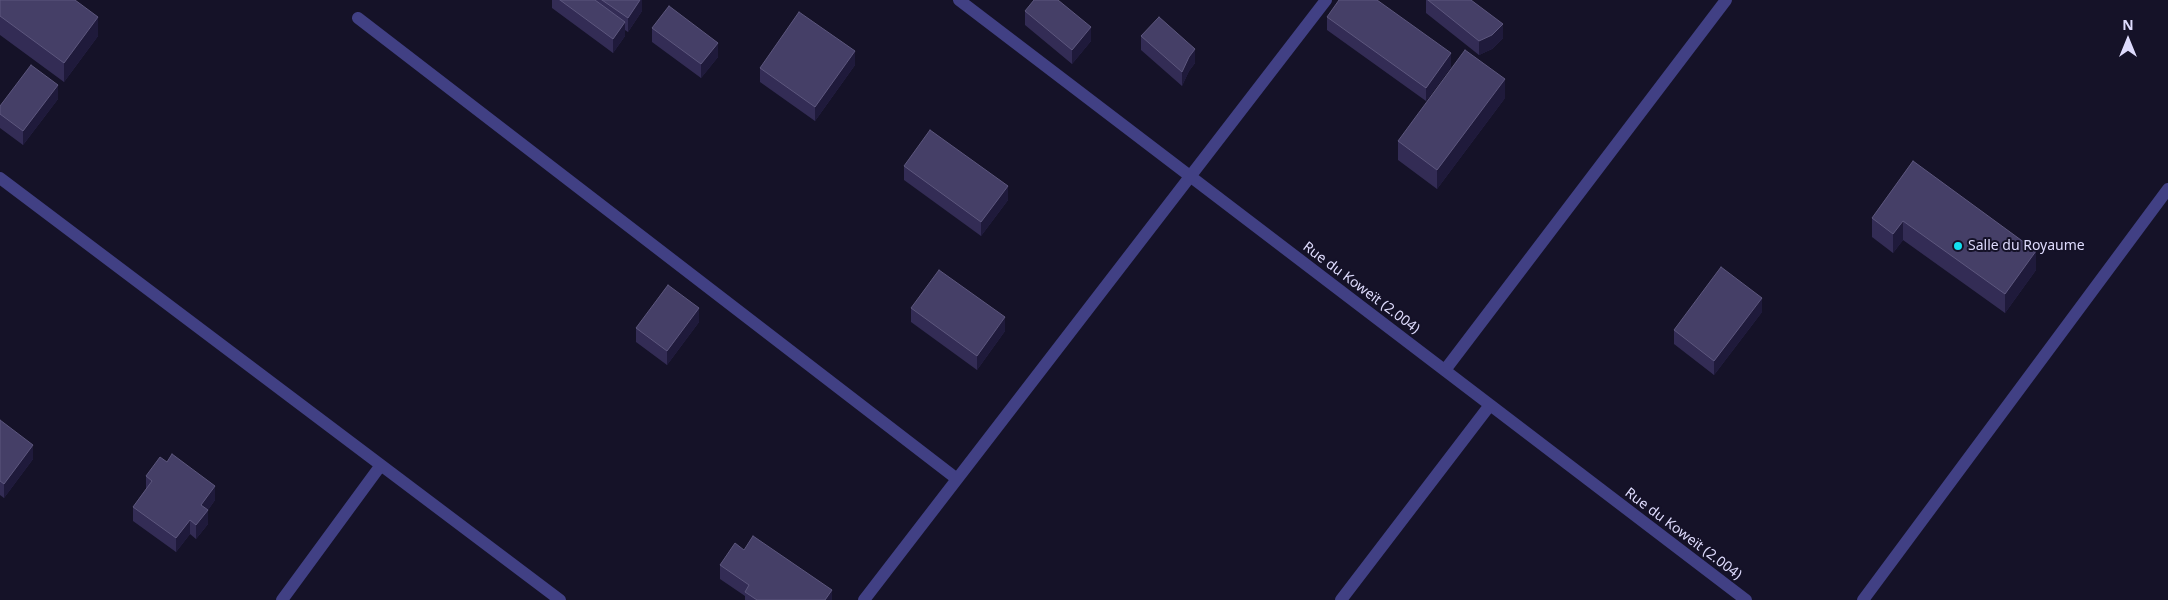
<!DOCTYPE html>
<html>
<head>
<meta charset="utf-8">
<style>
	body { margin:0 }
	#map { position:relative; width:2168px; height:600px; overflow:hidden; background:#151228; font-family:"Noto Sans",sans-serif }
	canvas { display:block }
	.north { position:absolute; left:2103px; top:15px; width:50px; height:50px; -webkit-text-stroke:4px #151228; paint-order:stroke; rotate:0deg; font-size:14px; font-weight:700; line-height:20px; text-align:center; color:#dedbfd }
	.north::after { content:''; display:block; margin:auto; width:18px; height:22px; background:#dedbfd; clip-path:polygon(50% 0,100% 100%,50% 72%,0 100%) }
</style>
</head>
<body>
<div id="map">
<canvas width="2168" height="600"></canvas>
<div class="north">N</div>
</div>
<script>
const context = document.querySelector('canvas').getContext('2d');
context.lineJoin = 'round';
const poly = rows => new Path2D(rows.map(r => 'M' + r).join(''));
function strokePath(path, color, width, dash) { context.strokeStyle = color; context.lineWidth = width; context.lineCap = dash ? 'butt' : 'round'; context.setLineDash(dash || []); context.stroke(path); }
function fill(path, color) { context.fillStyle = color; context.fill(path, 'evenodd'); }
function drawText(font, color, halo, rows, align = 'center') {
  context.font = font + ' "Noto Sans",sans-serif'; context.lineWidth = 4; context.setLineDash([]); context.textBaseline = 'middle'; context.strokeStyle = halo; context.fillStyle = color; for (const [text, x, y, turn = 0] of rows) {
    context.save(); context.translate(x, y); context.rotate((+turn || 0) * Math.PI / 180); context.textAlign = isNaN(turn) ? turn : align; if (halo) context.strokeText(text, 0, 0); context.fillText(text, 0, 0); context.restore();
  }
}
strokePath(poly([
	[959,0,1746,600],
	[358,18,957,479],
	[0,178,560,600],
	[1445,370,1726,0],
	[282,600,381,465],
	[864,600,1326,0],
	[1341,600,1490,405],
	[1863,600,2168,189]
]), '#414084', 12);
fill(poly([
	[0,0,98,36,64,82,0,35],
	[552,0,642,0,642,11,628,32,625,30,625,36,613,53,552,8],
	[1426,0,1471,0,1503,38,1492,49,1479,55,1426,13],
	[1025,11,1091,41,1072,64,1025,25],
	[1327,17,1451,67,1426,101,1327,30],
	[652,28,718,57,701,78,652,42],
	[1141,36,1195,63,1189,71,1182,86,1141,50],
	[855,65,815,121,760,82,760,68],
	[1505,98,1437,189,1398,160,1398,141],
	[58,99,23,145,0,128,0,106],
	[1913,161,2036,270,2005,313,1903,240,1893,253,1872,237,1872,218],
	[904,166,1008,200,981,236,904,180],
	[911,308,1005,331,977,370,911,322],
	[1762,312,1714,375,1674,344,1674,330],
	[699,322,667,365,636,342,636,328],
	[0,420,33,459,4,498,0,495],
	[146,476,215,500,208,510,208,524,196,539,190,534,176,552,133,521,133,507,146,489],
	[744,550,832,600,745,600,745,596,720,579,720,565]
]), '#332c55');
fill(poly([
	[640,0,642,0,642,11,628,32,628,18],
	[98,17,98,36,64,82,64,63],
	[625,22,625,36,613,53,613,39],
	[1503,24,1503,38,1492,49,1479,55,1479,41],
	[1091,27,1091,41,1072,64,1072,50],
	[718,43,718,57,701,78,701,64],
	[1195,49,1195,63,1189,71,1182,86,1182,72,1189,57],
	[855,51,855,65,815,121,815,107],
	[1451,53,1451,67,1426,101,1426,88],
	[1505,79,1505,98,1437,189,1437,170],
	[58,85,58,99,23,145,23,131],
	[1008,186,1008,200,981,236,981,222],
	[1903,221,1903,240,1893,253,1893,234],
	[2036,251,2036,270,2005,313,2005,294],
	[1762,298,1762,312,1714,375,1714,361],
	[699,308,699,322,667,365,667,351],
	[1005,317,1005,331,977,370,977,356],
	[33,445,33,459,4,498,4,484],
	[215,486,215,500,203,517,208,510,208,524,196,539,196,525,201,505],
	[190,520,190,534,176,552,176,538],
	[832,590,832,600,825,600]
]), '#1f1a3b');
const building = poly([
	[0,0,75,0,98,17,64,63,0,16,0,0],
	[560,0,595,0,625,22,613,39,560,0],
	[602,0,640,0,628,18,602,0],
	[1034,0,1058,0,1091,27,1072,50,1025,11,1034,0],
	[1339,0,1377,0,1451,53,1426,88,1327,17,1339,0],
	[1428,0,1471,0,1503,24,1492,35,1479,41,1428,0],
	[669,6,718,43,701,64,652,28,669,6],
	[799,12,855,51,815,107,760,68,799,12],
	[1159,17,1195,49,1189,57,1182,72,1141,36,1159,17],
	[1465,50,1505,79,1437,170,1398,141,1465,50],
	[31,65,58,85,23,131,0,114,0,106,31,65],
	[930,130,1008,186,981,222,904,166,930,130],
	[1913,161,2036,251,2005,294,1903,221,1893,234,1872,218,1913,161],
	[1721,267,1762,298,1714,361,1674,330,1721,267],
	[939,270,1005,317,977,356,911,308,939,270],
	[668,285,699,308,667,351,636,328,668,285],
	[0,420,33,445,4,484,0,481,0,420],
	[172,454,215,486,201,505,208,510,196,525,190,520,176,538,133,507,152,481,146,476,160,457,167,462,172,454],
	[753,536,832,590,825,600,757,600,745,592,749,585,720,565,735,543,744,550,753,536]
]);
fill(building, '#453f67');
strokePath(building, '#5d577e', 1);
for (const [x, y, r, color] of [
	[1958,246,5,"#13e0f1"]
]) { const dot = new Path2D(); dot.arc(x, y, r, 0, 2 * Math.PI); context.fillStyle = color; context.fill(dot); strokePath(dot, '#151228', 2); }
drawText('14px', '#dedbfd', '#151228', [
	["Salle du Royaume",1968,246]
], 'left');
drawText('14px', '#dedbfd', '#151228', [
	["Rue du Koweït (2.004)",1361,288,37],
	["Rue du Koweït (2.004)",1683,534,37]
]);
</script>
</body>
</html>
